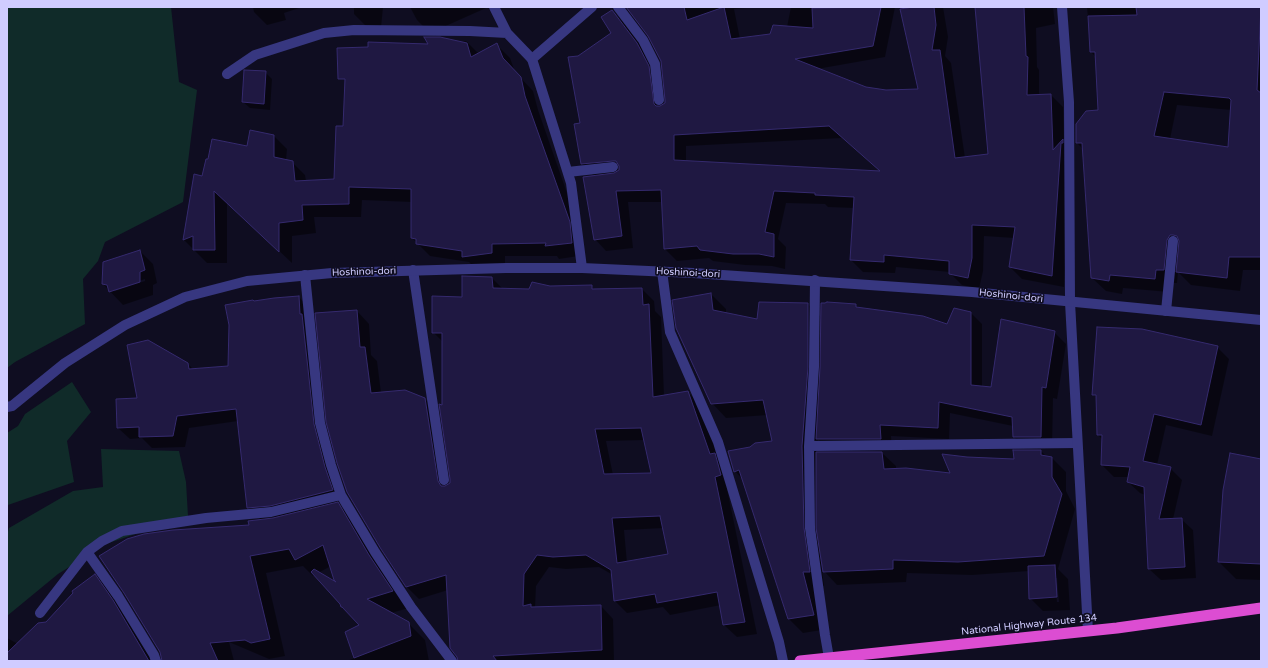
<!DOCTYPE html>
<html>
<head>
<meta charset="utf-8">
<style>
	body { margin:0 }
	#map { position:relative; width:1268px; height:668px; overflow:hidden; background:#0f0d21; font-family:"Varela Round",sans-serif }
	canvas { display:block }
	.frame { position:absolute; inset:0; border:8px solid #d0ccff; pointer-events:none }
</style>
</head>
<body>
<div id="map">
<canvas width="1268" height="668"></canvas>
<div class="frame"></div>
</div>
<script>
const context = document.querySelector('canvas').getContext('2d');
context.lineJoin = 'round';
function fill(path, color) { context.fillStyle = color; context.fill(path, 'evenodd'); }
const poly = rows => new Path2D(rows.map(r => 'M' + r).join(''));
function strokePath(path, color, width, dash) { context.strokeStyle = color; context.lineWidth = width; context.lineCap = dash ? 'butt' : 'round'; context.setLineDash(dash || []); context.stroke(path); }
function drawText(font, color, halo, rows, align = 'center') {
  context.font = font + ' "Varela Round",sans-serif'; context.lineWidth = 3.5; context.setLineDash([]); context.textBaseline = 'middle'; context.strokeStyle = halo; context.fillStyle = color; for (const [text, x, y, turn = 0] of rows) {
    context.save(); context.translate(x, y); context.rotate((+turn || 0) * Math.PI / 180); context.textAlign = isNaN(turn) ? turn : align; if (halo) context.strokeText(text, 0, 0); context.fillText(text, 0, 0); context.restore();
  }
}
fill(poly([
	[7,7,171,7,179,82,197,90,183,202,105,242,98,261,83,279,85,324,15,362,7,368],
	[72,382,91,412,67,441,74,482,8,505,7,509,7,433,18,426,25,414],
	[101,449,179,451,186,482,188,516,106,544,58,574,7,616,7,535,9,528,73,491,103,487]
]), '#102b29');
fill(poly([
	[253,7,302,7,284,13,286,20,267,25,254,12],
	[354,7,383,7,381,28,367,27,354,14],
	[410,7,485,7,486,8,430,33,417,20],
	[627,7,757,7,734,9,740,39,771,35,787,27,791,7,895,7,885,57,817,69,866,88,885,91,920,90,901,7,943,7,948,37,945,56,951,63,965,158,989,155,976,7,1053,7,1055,24,1036,28,1037,67,1039,70,1039,96,1051,95,1063,107,1064,142,1074,152,1072,154,1064,287,1022,279,1010,267,1014,238,984,236,983,271,979,289,962,285,950,273,950,272,896,267,895,273,863,272,851,260,854,208,828,207,825,204,786,203,778,239,786,247,785,269,772,266,745,265,713,261,709,258,677,261,665,249,663,202,628,202,633,248,606,251,595,239,595,177,582,164,582,124,578,56,612,33,612,11,624,23,649,56,660,79,664,105,666,99,662,61,649,36],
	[842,138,881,172,686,161,686,146],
	[1087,7,1261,7,1261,270,1243,270,1240,291,1191,285,1178,272,1177,283,1169,283,1169,292,1123,288,1122,294,1106,291,1092,278,1083,149,1077,143,1099,111,1097,58,1091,52],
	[1177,105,1231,110,1228,148,1170,139],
	[466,41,479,54,497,45,510,58,515,72,533,91,538,110,582,236,585,255,559,259,557,256,505,256,505,265,476,269,469,262,430,256,412,238,412,202,362,200,361,217,314,217,316,233,292,236,292,263,227,202,227,263,207,263,184,240,195,175,203,177,248,147,274,136,287,149,286,160,292,162,305,175,306,181,335,180,344,128,346,75],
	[265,72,272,79,270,110,250,108,243,102],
	[140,251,153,264,157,283,153,285,153,295,123,305,103,284],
	[145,279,145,281,115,291,115,289],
	[492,278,503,289,530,290,549,287,591,286,595,290,642,289,654,301,655,311,661,317,664,396,688,392,700,404,733,487,727,489,757,634,737,637,724,625,721,605,670,615,663,607,627,613,615,601,613,575,599,567,566,569,549,567,536,586,535,608,601,606,613,619,614,661,471,661,448,590,419,599,407,587,348,492,357,311,369,324,371,355,377,361,381,393,425,399,437,411,449,487,451,480,443,406,443,342,433,332,463,298],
	[645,440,652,474,613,475,606,441],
	[664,528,669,555,627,563,624,530],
	[711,294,726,309,726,313,758,320,808,304,822,318,828,303,856,305,860,309,948,325,971,313,982,324,982,387,992,388,1054,332,1066,344,1057,399,1053,398,1052,448,1025,448,1014,437,1013,426,950,413,949,439,891,436,892,450,828,450,818,440,817,453,882,453,896,466,896,470,951,474,967,458,1015,460,1041,451,1047,457,1052,458,1066,472,1066,491,1075,509,1058,569,1068,579,1070,610,1043,611,1030,598,1029,571,972,575,907,573,906,582,837,585,824,571,819,538,818,538,824,586,817,587,828,629,803,633,788,618,743,480,735,471,773,442,768,415,726,418,712,403],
	[1055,578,1057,578,1059,602,1057,602],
	[299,297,310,309,325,437,344,502,337,503,354,520,409,608,391,613,408,623,425,640,429,661,347,661,355,658,346,632,361,625,315,575,313,576,303,566,266,573,285,656,269,659,229,642,234,661,163,661,250,525,261,520,248,507,238,421,189,428,185,447,152,448,142,438,130,439,118,428,139,398,187,363,194,370,229,367,254,302],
	[331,566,340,585,318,573],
	[1217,347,1229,359,1212,436,1166,425,1157,465,1170,468,1182,480,1173,519,1181,519,1193,530,1196,578,1161,580,1149,569,1145,495,1140,493,1128,482,1129,477,1114,477,1102,465,1103,440,1098,435,1097,398,1093,394],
	[1261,460,1261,580,1236,579,1219,562],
	[95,575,111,592,156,661,7,661,7,638,18,644,47,623]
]), '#0007');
const building = poly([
	[626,7,684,7,687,20,724,7,731,39,770,34,773,25,813,28,812,8,881,7,873,46,795,59,866,87,886,90,918,89,900,9,913,7,934,7,936,25,932,50,940,50,955,158,988,154,975,7,1024,7,1026,56,1028,57,1027,95,1051,94,1053,150,1063,139,1063,143,1061,143,1052,276,1009,267,1015,227,972,225,972,258,968,278,949,274,949,261,884,255,884,262,850,260,854,197,815,195,815,193,774,191,765,232,774,234,774,257,759,254,733,254,700,250,697,246,664,249,661,190,616,191,622,236,594,240,583,177,614,173,619,170,619,166,616,161,613,161,581,164,574,124,580,123,568,57,578,56,611,33,601,17,612,10,637,43,649,66,654,104,656,106,660,106,665,103,665,100,661,61,648,36,626,7],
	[829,126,880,171,674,160,674,135,829,126],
	[1136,7,1261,7,1257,90,1261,93,1261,257,1229,257,1227,278,1176,272,1179,241,1177,236,1173,235,1170,235,1167,240,1164,270,1156,270,1155,279,1110,275,1109,281,1091,278,1082,143,1076,143,1076,124,1086,111,1098,110,1095,52,1090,52,1088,16,1137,15,1136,7],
	[1164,92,1229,98,1231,100,1228,147,1154,136,1164,92],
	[424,37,440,37,467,43,471,57,497,43,503,58,521,77,525,96,570,222,572,243,545,246,546,243,492,244,492,253,462,257,462,251,416,244,416,239,411,238,411,189,349,187,349,204,302,205,303,220,279,223,279,252,214,191,215,250,193,250,193,236,183,240,194,174,202,176,206,159,208,159,212,139,247,146,250,130,274,135,274,157,293,161,295,181,334,179,336,126,343,126,345,79,338,79,337,48,368,47,368,42,428,44,424,37],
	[244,70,266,71,264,104,242,102,244,70],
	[140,250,145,270,140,272,140,282,109,292,107,285,102,284,103,262,140,250],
	[462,276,492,277,493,288,529,289,532,282,550,286,592,285,592,289,642,288,643,305,649,304,653,397,688,391,710,454,715,453,721,475,715,477,745,622,723,625,717,592,657,603,655,594,614,601,611,570,586,555,553,557,537,555,524,574,523,606,531,604,531,607,601,605,602,650,493,656,497,661,458,661,457,657,450,648,446,575,406,587,381,549,347,492,337,463,326,422,315,313,357,310,360,347,365,347,371,393,405,390,425,398,438,481,441,486,445,486,450,483,450,479,439,404,442,405,442,333,432,333,432,296,462,297,462,276],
	[641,428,651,473,604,474,595,429,641,428],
	[660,516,668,554,617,563,612,518,660,516],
	[711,293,713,310,757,319,759,302,808,303,808,367,802,446,804,528,810,572,803,572,814,615,788,619,739,470,734,472,728,451,750,447,755,443,772,441,763,400,711,404,676,328,672,300,711,293],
	[299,296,300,314,302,314,314,424,325,467,333,490,270,506,247,508,236,409,177,416,173,436,139,437,139,427,117,428,116,399,137,398,127,345,148,340,188,363,189,369,228,366,229,325,225,305,253,300,254,301,274,298,299,296],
	[827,302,856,304,856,307,923,316,947,324,954,308,971,312,971,385,991,387,1001,319,1055,331,1046,388,1042,387,1041,437,1013,437,1012,417,939,402,938,428,880,425,881,439,816,439,820,367,821,303,825,303,827,302],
	[1097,327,1142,329,1218,346,1201,425,1154,414,1143,461,1171,467,1159,519,1182,518,1185,567,1148,569,1144,487,1127,482,1130,467,1101,465,1102,435,1097,435,1096,395,1092,395,1097,327],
	[1013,450,1041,450,1041,455,1052,457,1052,477,1062,494,1044,556,958,562,893,560,893,569,823,572,816,528,816,452,882,452,884,469,906,468,950,473,942,454,967,457,1014,459,1013,450],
	[1230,453,1261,459,1261,564,1218,562,1223,490,1230,453],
	[338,502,369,555,393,591,367,599,409,622,411,636,354,658,345,632,359,625,342,607,341,607,340,604,311,572,314,569,336,582,334,580,323,545,295,560,289,549,250,556,270,639,251,643,245,640,210,643,218,661,162,661,160,652,124,593,99,556,127,539,144,534,173,530,249,525,248,521,273,518,338,502],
	[1055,565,1057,597,1029,599,1028,566,1055,565],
	[95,574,113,600,149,661,7,661,7,653,38,623,46,622,73,593,72,591,95,574]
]);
fill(building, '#1f1842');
strokePath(building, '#352a6e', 1);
strokePath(poly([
	[494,7,507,33,532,59],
	[618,7,643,40,655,64,659,100],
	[227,74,255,55,324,33,354,30,470,31,507,33],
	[568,172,613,167],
	[413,270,444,480],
	[662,271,670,332,718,442,779,642,783,661],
	[305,275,320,423,331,465,341,495,375,552,411,607,452,661],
	[815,280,814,367,809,446,810,528,825,635,829,658],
	[1166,311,1173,241],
	[809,446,1077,443],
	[87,552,118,596,154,655,156,661],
	[40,613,87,552,102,541,122,531,206,518,271,512,341,495]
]), '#373780', 10);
strokePath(poly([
	[1062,7,1069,102,1070,302,1088,631],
	[582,268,571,183,532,59,592,7]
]), '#373780', 10);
strokePath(poly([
	[7,407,12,406,65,363,125,325,185,297,247,281,332,273,506,268,582,268,693,273,972,292,1261,320]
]), '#373780', 10);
strokePath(poly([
	[800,661,1117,628,1261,608]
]), '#dc4dd2', 11);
drawText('10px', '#d0ccff', '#0f0d21', [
	["Hoshinoi-dori",364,272,-2],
	["Hoshinoi-dori",688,273,3],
	["Hoshinoi-dori",1011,296,6],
	["National Highway Route 134",1029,625,-6]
]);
</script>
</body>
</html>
